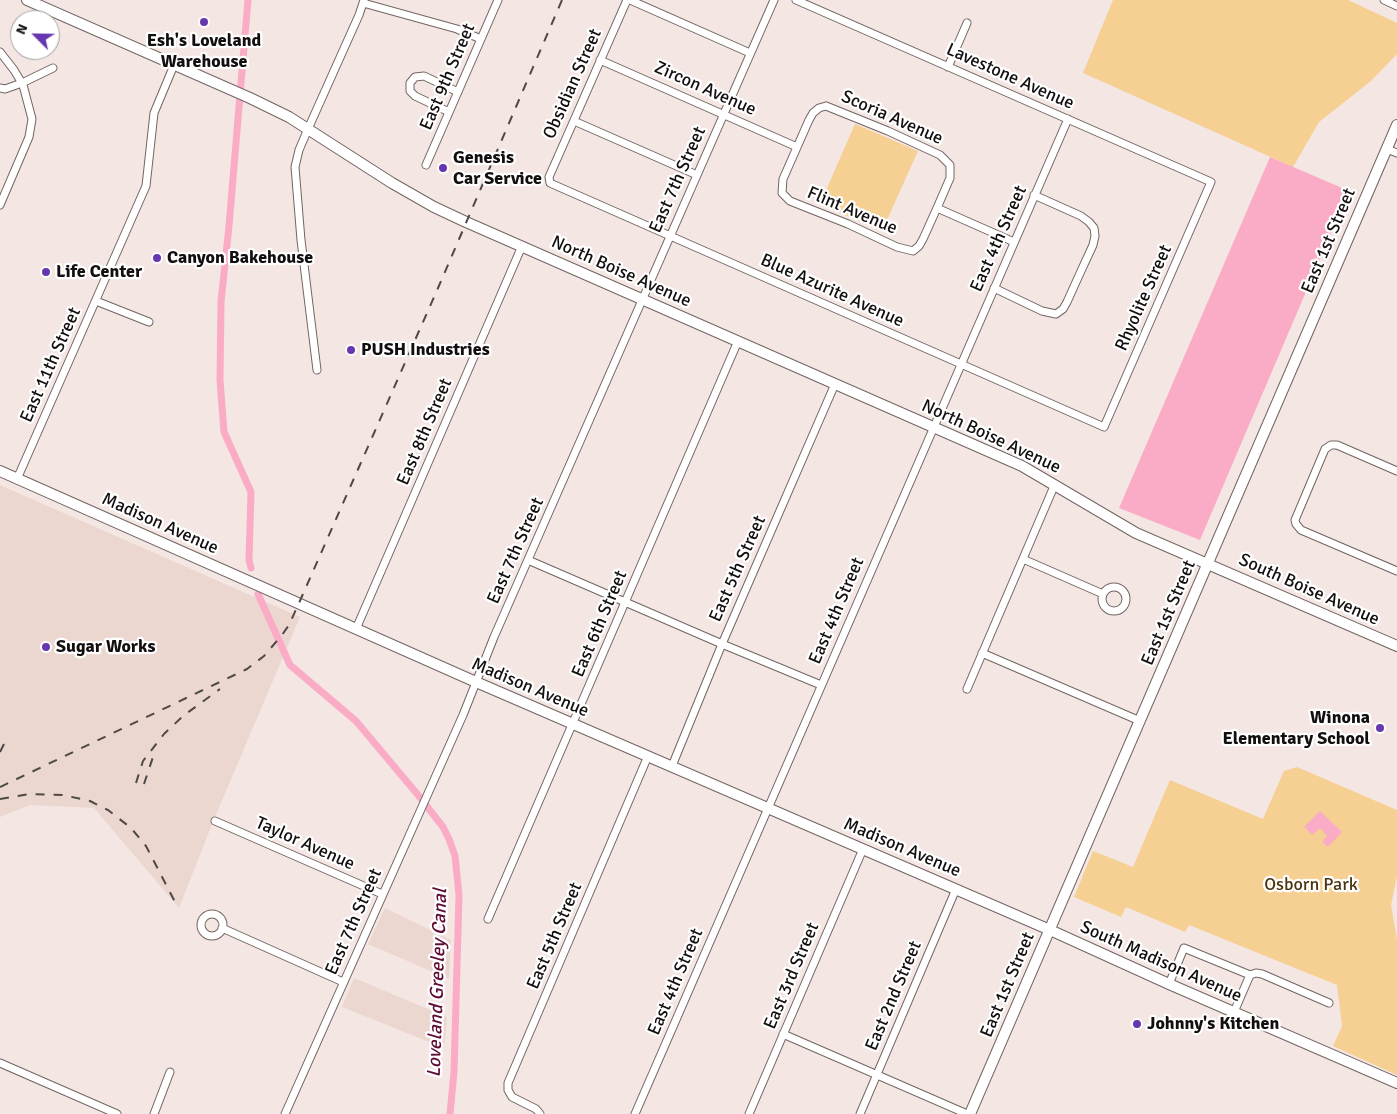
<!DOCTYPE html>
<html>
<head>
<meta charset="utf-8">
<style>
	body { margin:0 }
	#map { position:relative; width:1397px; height:1114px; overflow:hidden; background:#f4e6e2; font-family:Signika,sans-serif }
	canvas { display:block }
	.north { position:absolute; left:10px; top:10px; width:50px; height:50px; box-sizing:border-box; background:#fff; border:1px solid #a19f9f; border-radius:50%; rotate:293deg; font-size:14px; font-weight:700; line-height:20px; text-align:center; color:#130f0e }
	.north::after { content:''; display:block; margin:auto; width:18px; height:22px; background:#6637ae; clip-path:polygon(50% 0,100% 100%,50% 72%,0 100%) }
</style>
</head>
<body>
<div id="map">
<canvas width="1397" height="1114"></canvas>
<div class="north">N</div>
</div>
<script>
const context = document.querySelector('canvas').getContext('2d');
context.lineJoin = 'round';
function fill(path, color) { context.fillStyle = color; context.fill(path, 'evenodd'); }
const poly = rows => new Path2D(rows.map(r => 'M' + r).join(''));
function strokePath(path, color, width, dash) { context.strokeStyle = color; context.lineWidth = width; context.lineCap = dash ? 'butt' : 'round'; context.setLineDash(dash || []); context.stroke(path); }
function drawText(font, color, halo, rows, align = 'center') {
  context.font = font + ' Signika,sans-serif'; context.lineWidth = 4.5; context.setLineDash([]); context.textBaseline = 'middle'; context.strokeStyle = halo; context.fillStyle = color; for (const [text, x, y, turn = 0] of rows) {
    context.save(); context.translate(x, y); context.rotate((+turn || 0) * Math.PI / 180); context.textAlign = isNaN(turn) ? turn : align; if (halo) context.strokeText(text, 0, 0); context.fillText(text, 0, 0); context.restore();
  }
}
fill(poly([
	[0,485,300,617,215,817,179,908,94,808,30,805,0,817],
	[385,908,451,940,449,979,368,944],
	[354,978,447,1017,444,1048,342,1007]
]), '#ecd7d0');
fill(poly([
	[1113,0,1348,0,1397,23,1397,54,1371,81,1319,122,1293,167,1083,73],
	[855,124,918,151,882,231,820,204],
	[1297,767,1397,810,1397,876,1391,905,1397,940,1397,1075,1333,1046,1342,1026,1337,985,1189,925,1185,932,1126,907,1121,917,1074,897,1093,851,1133,867,1170,780,1263,819,1284,771]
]), '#f6cf93');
fill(poly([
	[1270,157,1349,191,1200,540,1119,508],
	[1320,811,1342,832,1328,847,1322,842,1327,836,1320,828,1312,835,1304,827]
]), '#faacc7');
strokePath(poly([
	[248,0,229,226,221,302,220,380,224,432,251,492,249,560,251,568],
	[258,594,290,665,356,721,418,795,443,827,449,839,455,856,459,895,454,1072,450,1114]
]), '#faacc7', 7);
const street = poly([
	[627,0,549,177,550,183,1104,427,1211,182,796,0],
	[630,0,750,53],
	[1384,0,1397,6],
	[363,3,457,29,481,39],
	[0,52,14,70,23,85,32,119,29,137,0,205],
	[600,60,797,147],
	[948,67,967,23],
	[0,88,5,89,22,83,53,68],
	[826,106,888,131,940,155,950,165,950,178,937,208,923,239,919,246,913,251,897,247,848,224,790,201,782,193,783,179,809,120,813,113,819,108,826,106],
	[449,112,415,96,410,91,410,83,415,77,424,76,458,92],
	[574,121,697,175],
	[1387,149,1397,153],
	[426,165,498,0],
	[937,208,1014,242],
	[994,288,1042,311,1056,314,1063,309,1067,302,1081,271,1093,245,1095,236,1094,228,1089,222,1081,216,1034,195],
	[96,301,149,322],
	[317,370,301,240,295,167,299,150,308,129,359,15,364,0],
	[1397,471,1337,445,1331,445,1325,449,1295,520,1296,524,1301,530,1397,571],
	[17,479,146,186,154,113,174,65],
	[1023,559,1103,594],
	[528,560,722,644,821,685],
	'1102 599a12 12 0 1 1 24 0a12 12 0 1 1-24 0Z',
	[356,629,522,246],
	[982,653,1140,721],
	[967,689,1055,484],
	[672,766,722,644,835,384],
	[215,821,382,894],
	'201 925a11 11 0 1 1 22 0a11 11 0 1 1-22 0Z',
	[488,919,738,341],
	[222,928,343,982],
	[1250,975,1256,973,1262,974,1329,1003],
	[1169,984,1184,948,1250,975],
	[1234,1012,1250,975],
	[783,1034,967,1114],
	[0,1063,117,1114],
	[154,1114,170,1072],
	[285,1114,463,715,494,637,774,0],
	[540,1114,536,1109,512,1097,508,1090,508,1083,648,756],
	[635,1114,1068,119],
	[749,1114,863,849],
	[860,1114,956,889]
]);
const secondary = poly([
	[27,0,250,98,289,117,392,183,434,207,466,222,1022,466,1136,533,1397,646],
	[0,471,476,682,1050,930,1169,984,1397,1083],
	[970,1114,1397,125]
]);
strokePath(street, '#716562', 9);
strokePath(secondary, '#716562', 12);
strokePath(street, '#fff', 7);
strokePath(secondary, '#fff', 10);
strokePath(poly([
	[0,752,4,744],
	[136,783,143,761,164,734,183,716,220,689],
	[144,784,155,751],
	[0,787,247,669,264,656,282,635,289,625,299,603,438,288,562,0],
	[0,799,29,794,63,795,90,801,108,810,131,828,146,846,175,902]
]), '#4e4846', 2, [9, 9]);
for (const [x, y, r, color] of [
	[204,22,5,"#6637ae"],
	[443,168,5,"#6637ae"],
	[157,258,5,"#6637ae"],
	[46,272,5,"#6637ae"],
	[351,350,5,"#6637ae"],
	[46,647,5,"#6637ae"],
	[1380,728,5,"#6637ae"],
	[1137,1024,5,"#6637ae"]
]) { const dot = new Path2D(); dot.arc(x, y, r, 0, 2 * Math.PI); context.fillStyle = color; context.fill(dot); strokePath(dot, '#fff', 2); }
drawText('bold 18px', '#130f0e', '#fff', [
	["Esh's Loveland",204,41,"center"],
	["Warehouse",204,62,"center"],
	["Genesis",453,158],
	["Car Service",453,179],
	["Canyon Bakehouse",167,258],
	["Life Center",56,272],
	["PUSH Industries",361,350],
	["Sugar Works",56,647],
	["Winona",1370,718,"right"],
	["Elementary School",1370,739,"right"],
	["Johnny's Kitchen",1147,1024]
], 'left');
drawText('18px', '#130f0e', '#fff', [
	["East 9th Street",448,77,-67],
	["Lavestone Avenue",1010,77,24],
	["Obsidian Street",573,84,-66],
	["Zircon Avenue",705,89,24],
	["Scoria Avenue",892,118,24],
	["East 7th Street",678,180,-66],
	["Flint Avenue",852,211,23],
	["East 4th Street",999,239,-66],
	["East 1st Street",1329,241,-67],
	["North Boise Avenue",621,272,24],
	["Blue Azurite Avenue",832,291,24],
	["Rhyolite Street",1144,298,-66],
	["East 11th Street",51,365,-66],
	["East 8th Street",425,432,-67],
	["North Boise Avenue",991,437,25],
	["Madison Avenue",160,524,24],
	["East 7th Street",516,551,-66],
	["East 5th Street",738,569,-66],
	["South Boise Avenue",1309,590,24],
	["East 4th Street",837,611,-67],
	["East 1st Street",1169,613,-67],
	["East 6th Street",600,624,-67],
	["Madison Avenue",530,688,23],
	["Taylor Avenue",305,844,24],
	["Madison Avenue",902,848,23],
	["East 7th Street",354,922,-66],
	["East 5th Street",555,936,-67],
	["South Madison Avenue",1161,962,24],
	["East 3rd Street",792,976,-67],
	["East 4th Street",676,982,-67],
	["East 1st Street",1008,985,-67],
	["East 2nd Street",894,996,-67]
]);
drawText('18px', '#4a3510', '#fff', [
	["Osborn Park",1311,885]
]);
drawText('italic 19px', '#5f0b35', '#fff', [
	["Loveland Greeley Canal",438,983,-88]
]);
</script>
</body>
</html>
